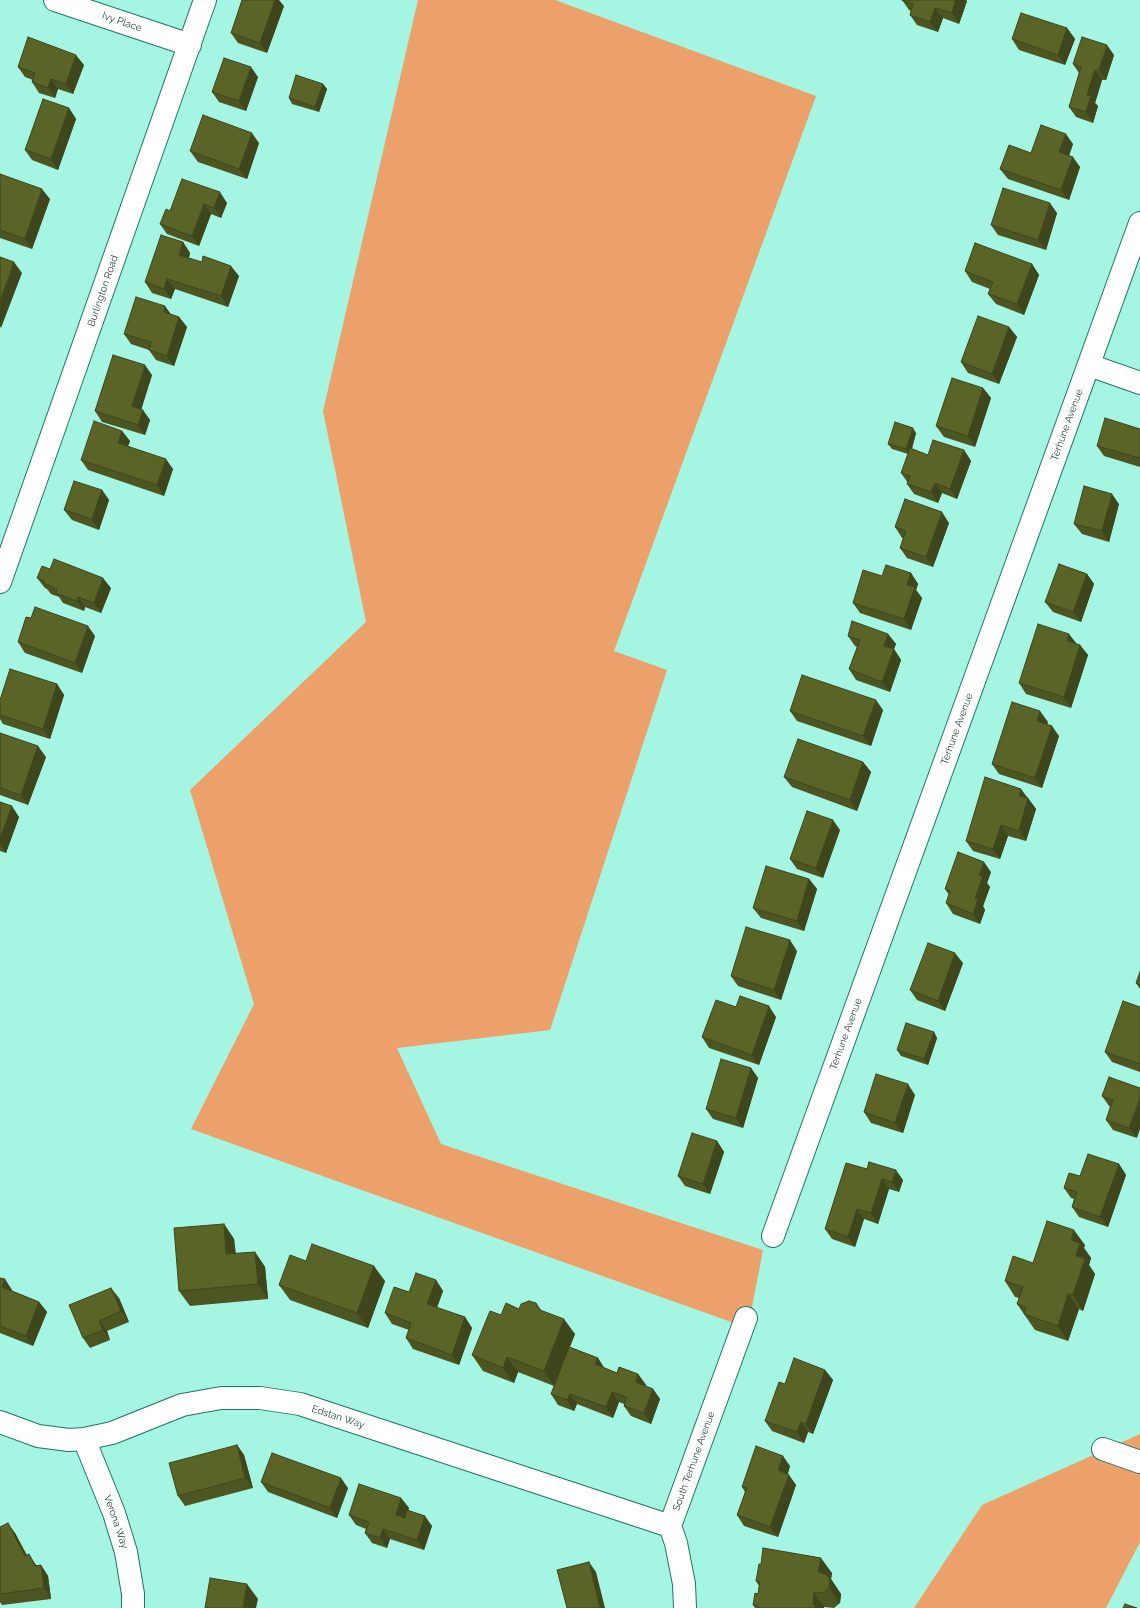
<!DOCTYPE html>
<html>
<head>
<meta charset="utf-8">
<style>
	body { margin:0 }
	canvas { display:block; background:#a4f5e1 }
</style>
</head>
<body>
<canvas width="1140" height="1608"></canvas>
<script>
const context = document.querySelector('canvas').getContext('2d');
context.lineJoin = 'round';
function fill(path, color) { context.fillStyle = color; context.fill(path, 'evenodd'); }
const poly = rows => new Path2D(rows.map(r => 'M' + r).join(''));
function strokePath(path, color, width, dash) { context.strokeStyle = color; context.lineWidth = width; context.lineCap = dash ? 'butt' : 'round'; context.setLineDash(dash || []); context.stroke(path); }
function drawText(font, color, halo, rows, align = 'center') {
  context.font = font + ' Raleway,sans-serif'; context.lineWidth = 4; context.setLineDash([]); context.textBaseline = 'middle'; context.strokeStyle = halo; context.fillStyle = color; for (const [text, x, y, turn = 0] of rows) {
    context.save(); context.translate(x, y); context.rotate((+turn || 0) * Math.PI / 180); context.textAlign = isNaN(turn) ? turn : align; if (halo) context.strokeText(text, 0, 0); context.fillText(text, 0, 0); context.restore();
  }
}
fill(poly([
	[418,0,555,0,816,96,614,651,667,670,550,1030,397,1048,441,1144,763,1250,748,1328,191,1129,254,1004,190,790,366,622,323,411],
	[1140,1434,1140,1542,1106,1608,914,1608,982,1505]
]), '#eba169');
const street = poly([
	[55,0,190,45],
	[1089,365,1140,383],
	[0,582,205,0],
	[773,1236,1140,223],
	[0,1422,38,1436,69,1440,84,1439,112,1433,182,1405,221,1398,260,1398,300,1404,670,1526],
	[84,1439,114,1513,126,1552,133,1594,133,1608],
	[1103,1449,1140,1462],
	[685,1608,684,1584,676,1543,670,1526,746,1318]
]);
strokePath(street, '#1d7564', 24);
strokePath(street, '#fff', 22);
fill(poly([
	[902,0,967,1,959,24,943,18,938,32,917,25,910,15,911,11,909,10],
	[284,6,267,53,238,43,231,33],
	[1067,28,1075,39,1065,65,1019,50,1012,39],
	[1114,55,1106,80,1102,80,1095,103,1098,106,1093,123,1076,117,1069,107,1079,73,1073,64],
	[84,65,73,94,58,89,55,98,39,93,32,82,33,80,25,77,18,67],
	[258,77,246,111,219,102,212,92],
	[323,84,327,89,319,112,292,104,289,98],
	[69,108,76,119,58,170,32,160,25,150],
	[259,143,247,179,198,162,190,151],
	[1073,144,1069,156,1080,167,1069,200,1008,179,1000,169,1031,153],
	[0,174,50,199,32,249,0,238],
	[182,179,227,203,221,218,211,214,199,246,167,234,160,224,170,211],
	[1057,213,1046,250,998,235,991,225],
	[183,242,190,253,189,258,239,276,228,307,175,289,171,299,152,293,145,282],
	[1032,264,1039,275,1024,315,996,304,988,294,990,289,972,282,965,271],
	[171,314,179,317,187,327,174,366,156,360,149,350,131,344,124,334],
	[1009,327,1017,337,999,384,968,373,961,362],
	[152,375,141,409,150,420,145,435,102,422,95,411],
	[983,388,991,398,975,447,944,437,936,426],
	[1140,429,1140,467,1104,456,1097,446],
	[122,431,130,441,128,446,173,469,164,496,88,470,81,460],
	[916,433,912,449,928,455,964,450,971,461,957,499,942,493,938,503,914,494,907,484,908,483,901,473,908,454,892,449,888,444],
	[102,490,109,500,99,530,72,520,64,510],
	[1119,504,1109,542,1082,534,1074,524],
	[949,523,933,567,907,558,900,548,903,538,902,538,895,527],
	[50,569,111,588,101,613,85,607,84,611,63,603,59,597,51,594,47,589,45,588,37,578],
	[911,573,918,584,916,590,922,598,911,630,860,613,853,603,882,576],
	[1087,574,1094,584,1081,622,1053,612,1045,602],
	[888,634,896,644,894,649,901,660,890,692,856,680,849,669,857,647,855,646,848,636],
	[95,636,82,673,25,653,18,642],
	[1076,644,1080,645,1088,655,1071,708,1026,694,1019,683],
	[57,684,64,695,50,739,3,724,0,719,0,700],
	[883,710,871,746,797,721,790,711],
	[1048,722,1047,724,1059,736,1042,788,999,774,992,764],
	[0,733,46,757,28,805,0,795],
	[863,762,871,772,857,811,792,787,784,777],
	[1028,798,1036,809,1026,841,1008,836,1000,859,973,851,966,841],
	[0,802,19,817,6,853,0,851],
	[840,830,823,878,797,869,790,859],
	[991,872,987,883,990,887,983,906,985,910,980,924,953,914,946,903,949,895,945,889],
	[809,879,817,889,804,931,761,918,753,908],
	[797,951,781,1000,738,986,731,976],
	[963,963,945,1011,917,1000,910,990],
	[1140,972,1140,989,1136,983],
	[736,1007,776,1017,759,1065,709,1048,702,1037],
	[1140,1007,1140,1072,1112,1062,1105,1052],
	[934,1032,937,1038,928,1065,901,1056,897,1050],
	[751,1068,758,1078,743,1128,713,1119,706,1109],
	[1109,1077,1137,1138,1113,1130,1106,1120,1110,1107,1109,1106,1102,1096],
	[915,1095,903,1133,871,1123,864,1112],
	[717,1141,724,1152,710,1194,685,1186,678,1176],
	[846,1163,903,1180,899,1192,889,1189,878,1224,864,1219,855,1247,832,1239,825,1229],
	[1119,1164,1126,1175,1108,1227,1079,1217,1072,1207,1074,1199,1071,1198,1064,1188,1080,1176],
	[224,1224,234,1239,236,1254,255,1252,265,1267,268,1299,190,1306,179,1291],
	[1085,1245,1084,1248,1091,1258,1089,1265,1095,1274,1083,1311,1079,1309,1068,1341,1035,1330,1017,1304,1019,1298,1015,1297,1005,1281,1033,1263],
	[306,1261,385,1281,368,1328,290,1300,279,1285],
	[0,1278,12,1290,12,1291,39,1302,47,1312,33,1346,0,1333],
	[436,1280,443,1291,437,1308,465,1317,472,1328,459,1365,413,1349,406,1338,409,1330,392,1324,385,1313,409,1292],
	[119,1298,129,1322,107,1331,110,1340,90,1348,83,1338],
	[536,1303,541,1310,575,1334,570,1347,598,1358,604,1368,617,1373,638,1374,646,1385,645,1386,653,1389,660,1399,651,1424,631,1416,624,1406,624,1404,619,1402,613,1418,577,1404,574,1411,558,1405,551,1394,554,1386,518,1372,514,1383,483,1371,472,1355,501,1315],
	[825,1370,833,1380,813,1434,808,1432,804,1443,772,1431,765,1421,785,1384],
	[237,1445,244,1455,253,1488,185,1506,178,1496],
	[790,1466,788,1474,796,1485,778,1537,744,1526,737,1515,745,1492,742,1487],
	[261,1482,348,1488,337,1518,268,1492],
	[401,1498,409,1508,408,1510,432,1526,424,1550,390,1539,387,1548,372,1543,365,1533,366,1529,356,1525,349,1515],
	[0,1527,15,1533,27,1555,37,1566,41,1565,48,1576,51,1599,2,1605,0,1602],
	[832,1573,831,1579,841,1594,840,1603,834,1608,824,1607,824,1608,755,1608,753,1605,758,1594,759,1586,756,1581]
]), '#4d5622');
fill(poly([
	[275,0,279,0,284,6,267,53,260,43],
	[956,0,966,0,967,1,959,24,952,13],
	[935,8,943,18,938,32,930,22],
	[1067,28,1075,39,1065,65,1058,55],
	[1107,45,1114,55,1106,80,1099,70],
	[76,55,84,65,73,94,66,84],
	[251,67,258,77,246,111,239,101],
	[1095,70,1102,80,1095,103,1098,106,1093,123,1086,112,1087,95],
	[51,79,58,89,55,98,48,88],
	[323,84,327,89,319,112,315,107],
	[69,108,76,119,58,170,51,159],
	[252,133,259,143,247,179,239,169],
	[1066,134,1073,144,1066,163,1059,152],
	[1073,157,1080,167,1069,200,1061,190],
	[42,189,50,199,32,249,25,239],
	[220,192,227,203,221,218,214,208],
	[1050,203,1057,213,1046,250,1038,240],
	[204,204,211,214,199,246,192,236],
	[183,242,190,253,186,265,179,255],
	[14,262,22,273,1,328,0,326,0,301],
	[1032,264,1039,275,1024,315,1017,304],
	[231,266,239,276,228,307,221,296],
	[167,279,175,289,171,299,164,289],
	[165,306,173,317,164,312],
	[179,317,187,327,174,366,167,356],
	[1009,327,1017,337,999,384,992,374],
	[145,365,152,375,139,417,132,406],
	[983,388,991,398,975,447,968,436],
	[143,410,150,420,145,435,138,425],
	[913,428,916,433,910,455,906,449],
	[122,431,130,441,125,453,118,443],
	[964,450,971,461,957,499,950,489],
	[166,459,173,469,164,496,157,485],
	[935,483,942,493,938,503,931,492],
	[102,490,109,500,99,530,92,519],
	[1112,494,1119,504,1109,542,1102,531],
	[942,512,949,523,933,567,926,557],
	[911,573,918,584,916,590,922,598,911,630,904,619,907,585],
	[1087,574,1094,584,1081,622,1073,612],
	[103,578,111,588,101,613,94,603],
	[78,597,85,607,84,611,77,601],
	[88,626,95,636,82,673,75,663],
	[888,634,896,644,891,656,884,646],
	[1069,634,1077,644,1067,641],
	[1080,645,1088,655,1071,708,1064,697],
	[894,649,901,660,890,692,882,682],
	[57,684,64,695,50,739,43,729],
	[876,700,883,710,871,746,863,736],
	[1040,711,1048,722,1045,731,1037,721],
	[1052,726,1059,736,1042,788,1035,778],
	[38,746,46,757,28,805,21,795],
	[863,762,871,772,857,811,850,800],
	[1021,789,1036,809,1026,841,1019,831,1019,796],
	[12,806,19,817,6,853,0,844,0,839],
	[833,820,840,830,823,878,816,868],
	[1001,825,1008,836,1000,859,993,849],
	[984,862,991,872,987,883,990,887,983,906,985,910,980,924,973,914,975,898,979,875],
	[809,879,817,889,804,931,797,921],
	[790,940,797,951,781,1000,774,990],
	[955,953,963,963,945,1011,938,1001],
	[769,1006,776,1017,759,1065,752,1055],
	[934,1032,937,1038,928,1065,924,1059],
	[751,1068,758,1078,743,1128,736,1118],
	[908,1084,915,1095,903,1133,895,1123],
	[1140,1098,1140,1129,1137,1138,1129,1128],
	[717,1141,724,1152,710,1194,703,1184],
	[1119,1164,1126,1175,1108,1227,1100,1217],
	[896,1170,903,1180,899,1192,892,1182],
	[882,1179,889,1189,878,1224,871,1213],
	[857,1209,864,1219,855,1247,848,1237],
	[224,1224,234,1239,237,1270,226,1254],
	[1074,1230,1085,1245,1084,1248,1091,1258,1089,1265,1095,1274,1083,1311,1073,1295,1076,1256,1071,1240],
	[255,1252,265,1267,268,1299,258,1284],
	[374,1266,385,1281,368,1328,357,1313],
	[5,1279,12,1290,9,1298,2,1287],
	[436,1280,443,1291,434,1315,427,1304],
	[111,1288,119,1298,129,1322,121,1311],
	[1068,1294,1079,1309,1068,1341,1058,1326],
	[39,1302,47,1312,33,1346,26,1336],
	[465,1317,472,1328,459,1365,452,1355],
	[564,1319,575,1334,554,1386,544,1371],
	[99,1321,107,1331,110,1340,103,1330],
	[507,1357,518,1372,514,1383,503,1368],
	[598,1358,605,1369,595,1364],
	[825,1370,833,1380,813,1434,806,1424],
	[638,1374,646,1385,643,1392,636,1382],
	[653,1389,660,1399,651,1424,644,1413],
	[612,1392,619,1402,613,1418,606,1407],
	[570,1394,577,1404,574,1411,567,1400],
	[801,1422,808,1432,804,1443,797,1432],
	[237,1445,244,1455,253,1488,245,1478],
	[783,1456,790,1466,785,1481,778,1470],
	[789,1475,796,1485,778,1537,770,1527],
	[341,1478,348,1488,337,1518,330,1508],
	[401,1498,409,1508,403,1525,396,1515],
	[425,1516,432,1526,424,1550,417,1540],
	[8,1523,15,1533,32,1566,25,1556],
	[383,1529,390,1539,387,1548,380,1538],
	[29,1554,36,1565,42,1576,35,1566],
	[821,1558,832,1573,831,1579,841,1594,840,1603,818,1572],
	[589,1562,596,1572,605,1608,600,1608],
	[41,1565,48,1576,51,1599,44,1588],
	[247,1584,258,1599,256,1608,243,1608],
	[814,1592,824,1607,824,1608,816,1608,813,1604]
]), '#3f461b');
const building = poly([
	[242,0,275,0,260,43,231,33,242,0],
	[902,0,956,0,952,13,935,8,930,22,910,15,913,4,902,0],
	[1021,13,1067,28,1058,55,1012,39,1021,13],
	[28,37,76,55,66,84,51,79,48,88,32,82,35,73,18,67,28,37],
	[1082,37,1107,45,1099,70,1095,70,1087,95,1091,96,1086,112,1069,107,1081,67,1073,64,1082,37],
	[224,58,251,67,239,101,212,92,224,58],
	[296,75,323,84,315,107,289,98,296,75],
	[43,99,69,108,51,159,25,150,43,99],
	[203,115,252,133,239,169,190,151,203,115],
	[1041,125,1066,134,1059,152,1073,157,1061,190,1000,169,1009,145,1031,153,1041,125],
	[0,174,42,189,25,239,0,230,0,174],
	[182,179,220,192,214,208,204,204,192,236,160,224,166,209,170,211,182,179],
	[1003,188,1050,203,1038,240,991,225,1003,188],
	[161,235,183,242,179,255,202,262,203,256,231,266,221,296,167,279,164,289,145,282,161,235],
	[975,243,1032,264,1017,304,988,294,993,282,965,271,975,243],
	[0,257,14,262,0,301,0,257],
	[136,297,165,306,164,312,179,317,167,356,149,350,151,342,124,334,136,297],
	[978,316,1009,327,992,374,961,362,978,316],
	[113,355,145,365,132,406,143,410,138,425,95,411,113,355],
	[952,378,983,388,968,436,936,426,952,378],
	[1105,418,1140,429,1140,458,1097,446,1105,418],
	[94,421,122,431,118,443,166,459,157,485,81,460,94,421],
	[895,422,913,428,906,449,888,444,895,422],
	[933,440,964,450,950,489,935,483,931,492,907,484,910,476,901,473,910,448,928,455,933,440],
	[74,481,102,490,92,519,64,510,74,481],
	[1084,486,1112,494,1102,531,1074,524,1084,486],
	[905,499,942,512,926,557,900,548,906,531,895,527,905,499],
	[54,559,103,578,94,603,78,597,77,601,56,593,57,589,43,583,45,581,37,578,42,566,50,569,54,559],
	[1059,564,1087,574,1073,612,1045,602,1059,564],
	[886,565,911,573,907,585,915,587,904,619,853,603,863,570,882,576,886,565],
	[35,607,88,626,75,663,18,642,26,617,31,618,35,607],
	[852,621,888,634,884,646,894,649,882,682,849,669,860,640,848,636,852,621],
	[1038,624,1069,634,1067,641,1080,645,1064,697,1019,683,1038,624],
	[10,669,57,684,43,729,0,715,0,700,10,669],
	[802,675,876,700,863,736,790,711,802,675],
	[1012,702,1040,711,1037,721,1052,726,1035,778,992,764,1012,702],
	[0,733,38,746,21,795,0,788,0,733],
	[798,739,863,762,850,800,784,777,798,739],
	[985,777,1021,789,1019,796,1028,798,1019,831,1001,825,993,849,966,841,985,777],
	[0,802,12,806,0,839,0,802],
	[807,811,833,820,816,868,790,859,807,811],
	[958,852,984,862,979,875,983,876,975,898,978,899,973,914,946,903,950,891,945,889,958,852],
	[766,866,809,879,797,921,753,908,766,866],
	[746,927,790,940,774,990,731,976,746,927],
	[928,943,955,953,938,1001,910,990,928,943],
	[1140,972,1140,985,1136,983,1140,972],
	[740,996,769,1006,752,1055,702,1037,716,1000,736,1007,740,996],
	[1123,1001,1140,1007,1140,1064,1105,1052,1123,1001],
	[906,1023,934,1032,924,1059,897,1050,906,1023],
	[721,1059,751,1068,736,1118,706,1109,721,1059],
	[876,1074,908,1084,895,1123,864,1112,876,1074],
	[1109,1077,1140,1088,1140,1098,1129,1128,1106,1120,1113,1100,1102,1096,1109,1077],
	[692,1133,717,1141,703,1184,678,1176,692,1133],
	[1088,1154,1119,1164,1100,1217,1072,1207,1077,1192,1064,1188,1069,1173,1080,1176,1088,1154],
	[869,1162,896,1170,892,1182,882,1179,871,1213,857,1209,848,1237,825,1229,846,1163,867,1169,869,1162],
	[1047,1221,1074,1230,1071,1240,1080,1243,1076,1256,1085,1259,1073,1295,1068,1294,1058,1326,1024,1314,1026,1307,1017,1304,1023,1287,1005,1281,1013,1256,1033,1263,1047,1221],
	[224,1224,226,1254,255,1252,258,1284,179,1291,174,1228,224,1224],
	[312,1244,374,1266,357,1313,279,1285,290,1255,306,1261,312,1244],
	[416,1273,436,1280,427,1304,465,1317,452,1355,406,1338,411,1323,385,1313,394,1287,409,1292,416,1273],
	[0,1278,5,1279,2,1287,39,1302,26,1336,0,1326,0,1278],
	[111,1288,121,1311,99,1321,103,1330,83,1338,69,1305,111,1288],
	[529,1301,536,1303,540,1310,564,1319,544,1371,507,1357,503,1368,472,1355,490,1311,501,1315,506,1303,519,1309,521,1304,529,1301],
	[569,1347,598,1358,595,1364,617,1373,619,1367,638,1374,636,1382,653,1389,644,1413,624,1406,627,1397,612,1392,606,1407,570,1394,567,1400,551,1394,569,1347],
	[794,1358,825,1370,806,1424,801,1422,797,1432,765,1421,779,1382,785,1384,794,1358],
	[237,1445,245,1478,178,1496,169,1463,237,1445],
	[756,1446,783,1456,778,1470,789,1475,770,1527,737,1515,747,1488,742,1487,756,1446],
	[272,1453,341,1478,330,1508,261,1482,272,1453],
	[359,1484,401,1498,396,1515,405,1518,407,1510,425,1516,417,1540,383,1529,380,1538,365,1533,369,1522,349,1515,359,1484],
	[8,1523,25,1556,29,1554,35,1566,41,1565,44,1588,0,1594,0,1527,8,1523],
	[763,1548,821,1558,818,1572,825,1574,830,1579,829,1588,823,1593,814,1592,813,1604,816,1608,758,1608,758,1606,753,1605,755,1593,758,1594,760,1582,756,1581,759,1564,761,1564,763,1548],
	[589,1562,600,1608,567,1608,557,1570,589,1562],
	[210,1578,247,1584,243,1608,205,1608,210,1578],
	[1125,1604,1137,1608,1123,1608,1125,1604]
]);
fill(building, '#5a6427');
strokePath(building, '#3f461b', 1);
drawText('10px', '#21433b', '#fff', [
	["Ivy Place",122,22,19],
	["Burlington Road",103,291,-71],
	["Terhune Avenue",1067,425,-70],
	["Terhune Avenue",957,729,-70],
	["Terhune Avenue",846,1034,-70],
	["Edstan Way",338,1417,18],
	["South Terhune Avenue",694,1461,-70],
	["Verona Way",116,1522,71]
]);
</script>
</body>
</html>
